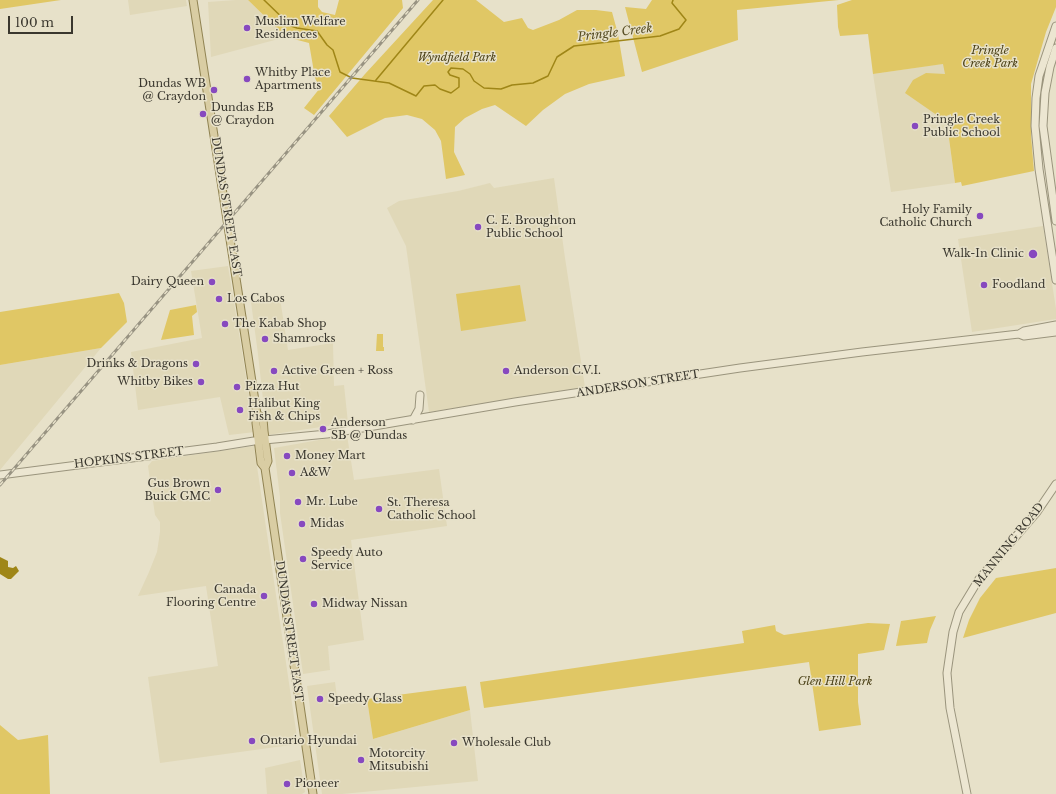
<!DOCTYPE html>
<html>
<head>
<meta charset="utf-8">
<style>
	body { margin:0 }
	#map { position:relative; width:1056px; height:794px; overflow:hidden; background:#e7e1c9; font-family:"Libre Baskerville",serif }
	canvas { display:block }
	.scale { position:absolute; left:8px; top:16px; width:65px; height:18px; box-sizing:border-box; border:2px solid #3a372e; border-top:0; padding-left:5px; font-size:12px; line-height:14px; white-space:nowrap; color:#3a372e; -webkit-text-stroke:3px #e7e1c9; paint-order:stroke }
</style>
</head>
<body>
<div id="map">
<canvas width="1056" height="794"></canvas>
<div class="scale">100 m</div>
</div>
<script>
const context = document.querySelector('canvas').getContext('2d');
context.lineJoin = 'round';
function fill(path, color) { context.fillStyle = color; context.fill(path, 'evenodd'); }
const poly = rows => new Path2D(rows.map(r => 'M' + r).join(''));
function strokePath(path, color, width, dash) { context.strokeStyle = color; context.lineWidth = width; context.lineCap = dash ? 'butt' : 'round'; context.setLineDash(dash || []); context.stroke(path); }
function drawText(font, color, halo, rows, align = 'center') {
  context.font = font + ' "Libre Baskerville",serif'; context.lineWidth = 3; context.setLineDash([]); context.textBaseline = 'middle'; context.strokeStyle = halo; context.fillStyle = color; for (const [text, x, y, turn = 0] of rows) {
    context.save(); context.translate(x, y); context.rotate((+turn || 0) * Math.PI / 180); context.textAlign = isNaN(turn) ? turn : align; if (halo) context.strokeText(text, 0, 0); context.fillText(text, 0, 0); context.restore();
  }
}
fill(poly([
	[128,0,186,0,187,6,130,15],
	[236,0,248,0,286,37,211,57,208,2],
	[948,63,951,121,948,131,955,183,891,192,873,74],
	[554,178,565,258,585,387,429,412,406,246,387,208,399,201,458,191,490,183,494,188],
	[1043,226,1056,309,1056,319,972,332,958,239],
	[228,266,255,432,229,435,220,397,138,410,131,352,202,338,191,271],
	[280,298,288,350,333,343,334,386,344,385,348,423,267,435,258,354,251,302],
	[101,348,0,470,0,365],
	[347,435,354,480,439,469,447,526,351,540,364,640,328,646,330,670,303,674,280,513,280,497,274,448],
	[254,446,298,744,160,763,148,677,218,666,206,586,138,596,149,572,157,552,160,532,160,522,155,515,148,466,152,461],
	[335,682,338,705,367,699,373,739,470,710,478,781,342,794,322,794,307,686],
	[300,760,305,792,302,794,267,794,265,768]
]), '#e0d8b8');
fill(poly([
	[0,0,61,0,0,9],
	[248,0,318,0,318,7,322,12,335,15,339,0,402,0,403,8,314,115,304,108,320,88,315,78,309,43,286,37],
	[433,0,476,0,504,22,522,18,528,28,533,30,559,20,577,10,596,10,612,12,618,34,625,76,589,84,565,94,543,110,526,126,495,105,482,109,465,118,455,127,454,152,465,175,446,179,441,141,435,130,422,119,407,115,385,118,347,137,329,116,365,74],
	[652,0,839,0,737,10,738,40,642,72,625,7,646,9],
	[852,0,1056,0,1056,7,1046,32,1031,84,1031,136,1034,171,962,186,961,182,955,183,948,131,951,121,951,114,941,118,905,93,913,80,926,73,945,74,943,64,873,74,868,34,840,36,838,27,837,5],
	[520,285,526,321,461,331,456,294],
	[119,293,124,303,127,322,101,348,0,365,0,312],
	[196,305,197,312,192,316,194,335,161,340,170,310],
	[377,334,383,334,383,347,384,347,384,351,376,351],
	[1056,568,1056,613,963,638,969,620,980,598,996,578],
	[936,616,930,630,927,643,896,646,901,621],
	[868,623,890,624,884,650,858,654,858,702,861,725,819,731,809,662,484,708,480,682,744,643,742,631,775,625,776,631,784,635],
	[466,686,470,710,373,739,367,699],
	[0,725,18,740,48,735,50,794,0,794]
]), '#e0c765');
fill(poly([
	[0,557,8,561,8,567,13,568,16,566,19,571,11,579,8,579,0,574]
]), '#9f8617');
strokePath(poly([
	[264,0,291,26,297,28,317,31,327,45,333,50,340,72,352,78,389,83,416,96,424,86,435,85,440,89,451,93,459,87,459,78,450,75,448,72,451,68,463,69,470,74,474,81,484,88,501,89,512,85,533,83,548,76,557,57,574,46,660,36,679,29,686,20,672,3,673,0],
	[376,80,443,0]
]), '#9f8617', 1.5);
const secondary = poly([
	[1056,26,1039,76,1036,98,1035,126,1039,169,1056,280],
	[1056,48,1050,67,1045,93,1043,126,1056,221],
	[1019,334,1024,336,1056,332],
	[413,420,419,409,420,395],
	[0,475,217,447,254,441,327,434,515,402,740,368,862,352,1019,334,1024,331,1056,325],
	[967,794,950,708,947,673,953,632,959,612,979,579,1037,512,1056,484]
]);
const primary = poly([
	[193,0,257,414,256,423,261,463,265,468,313,794],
	[257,414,263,418,264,431,268,461,265,468]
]);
strokePath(secondary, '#9a947d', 9);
strokePath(primary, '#908352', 9);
strokePath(secondary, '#ece6d1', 7);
strokePath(primary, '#d9cda3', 7);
const rail = poly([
	[0,485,418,0]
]);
strokePath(rail, '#989382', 3);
strokePath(rail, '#e7e1c9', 1.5, [4.5]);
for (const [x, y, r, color] of [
	[247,28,4,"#8749bf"],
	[247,79,4,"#8749bf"],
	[214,90,4,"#8749bf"],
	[203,114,4,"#8749bf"],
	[915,126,4,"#8749bf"],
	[980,216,4,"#8749bf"],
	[478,227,4,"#8749bf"],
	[1033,254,5,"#8749bf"],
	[212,282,4,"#8749bf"],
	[984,285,4,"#8749bf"],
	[219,299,4,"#8749bf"],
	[225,324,4,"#8749bf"],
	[265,339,4,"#8749bf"],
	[196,364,4,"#8749bf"],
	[274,371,4,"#8749bf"],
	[506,371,4,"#8749bf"],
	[201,382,4,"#8749bf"],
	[237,387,4,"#8749bf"],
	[240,410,4,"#8749bf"],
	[323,429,4,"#8749bf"],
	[287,456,4,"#8749bf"],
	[292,473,4,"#8749bf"],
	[218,490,4,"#8749bf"],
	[298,502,4,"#8749bf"],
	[379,509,4,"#8749bf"],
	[302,524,4,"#8749bf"],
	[303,559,4,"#8749bf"],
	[264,596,4,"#8749bf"],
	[314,604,4,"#8749bf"],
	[320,699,4,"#8749bf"],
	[252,741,4,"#8749bf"],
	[454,743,4,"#8749bf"],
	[361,760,4,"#8749bf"],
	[287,784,4,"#8749bf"]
]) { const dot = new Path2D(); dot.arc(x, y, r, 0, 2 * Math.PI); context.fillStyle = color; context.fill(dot); strokePath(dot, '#e7e1c9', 1.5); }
drawText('11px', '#3a372e', '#e7e1c9', [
	["Muslim Welfare",255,22],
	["Residences",255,35],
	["Whitby Place",255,73],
	["Apartments",255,86],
	["Dundas WB",206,84,"right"],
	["@ Craydon",206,97,"right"],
	["Dundas EB",211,108],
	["@ Craydon",211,121],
	["Pringle Creek",923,120],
	["Public School",923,133],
	["Holy Family",972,210,"right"],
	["Catholic Church",972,223,"right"],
	["C. E. Broughton",486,221],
	["Public School",486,234],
	["Walk-In Clinic",1024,254,"right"],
	["Dairy Queen",204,282,"right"],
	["Foodland",992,285],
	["Los Cabos",227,299],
	["The Kabab Shop",233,324],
	["Shamrocks",273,339],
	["Drinks & Dragons",188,364,"right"],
	["Active Green + Ross",282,371],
	["Anderson C.V.I.",514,371],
	["Whitby Bikes",193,382,"right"],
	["Pizza Hut",245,387],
	["Halibut King",248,404],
	["Fish & Chips",248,417],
	["Anderson",331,423],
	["SB @ Dundas",331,436],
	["Money Mart",295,456],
	["A&W",300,473],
	["Gus Brown",210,484,"right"],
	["Buick GMC",210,497,"right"],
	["Mr. Lube",306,502],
	["St. Theresa",387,503],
	["Catholic School",387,516],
	["Midas",310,524],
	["Speedy Auto",311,553],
	["Service",311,566],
	["Canada",256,590,"right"],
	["Flooring Centre",256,603,"right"],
	["Midway Nissan",322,604],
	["Speedy Glass",328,699],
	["Ontario Hyundai",260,741],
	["Wholesale Club",462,743],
	["Motorcity",369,754],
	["Mitsubishi",369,767],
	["Pioneer",295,784]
], 'left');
drawText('italic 11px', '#4b4117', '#e7e1c9', [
	["Pringle",990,51],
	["Creek Park",990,64],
	["Wyndfield Park",457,58],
	["Glen Hill Park",835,682]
]);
drawText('11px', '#3a372e', '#e7e1c9', [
	["DUNDAS STREET EAST",226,207,81],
	["ANDERSON STREET",638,384,-9],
	["HOPKINS STREET",129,458,-7],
	["MANNING ROAD",1009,545,-51],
	["DUNDAS STREET EAST",289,631,82]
]);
drawText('italic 12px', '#564c22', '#e7e1c9', [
	["Pringle Creek",615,33,-7]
]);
</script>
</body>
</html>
